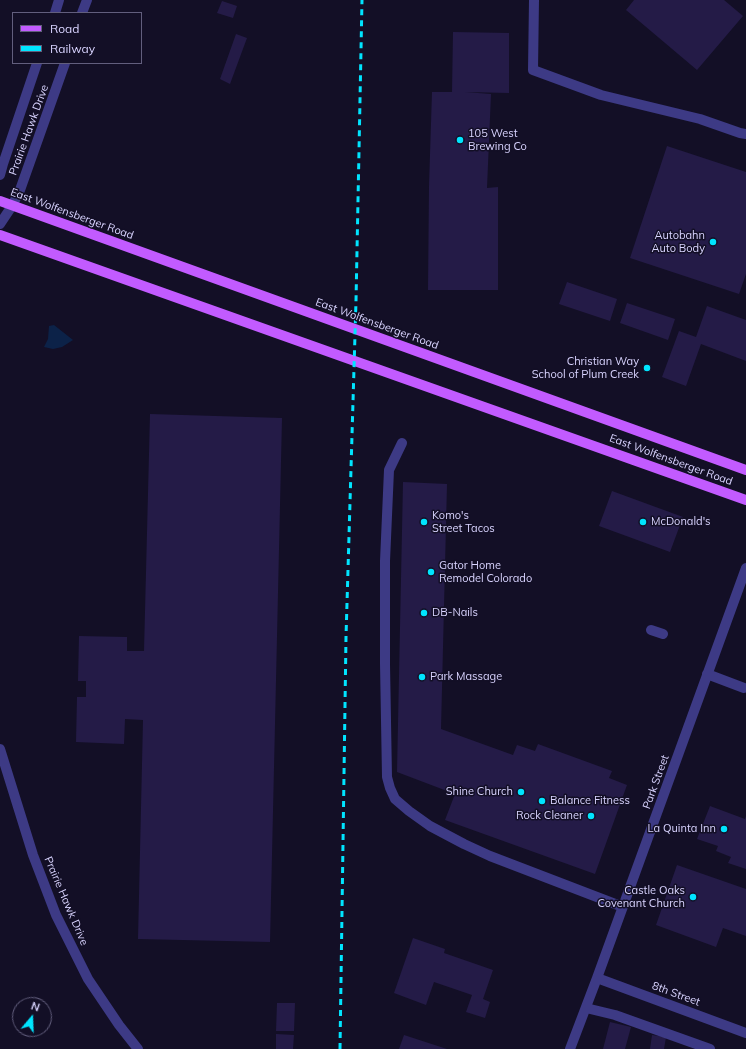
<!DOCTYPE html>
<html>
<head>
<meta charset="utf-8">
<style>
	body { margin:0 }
	#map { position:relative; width:746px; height:1049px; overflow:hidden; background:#130f26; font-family:Mulish,sans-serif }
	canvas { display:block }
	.legend { position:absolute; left:12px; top:12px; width:130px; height:52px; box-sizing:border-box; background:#130f26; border:1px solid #625e7d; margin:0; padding:5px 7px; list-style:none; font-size:12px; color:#d9d4ff }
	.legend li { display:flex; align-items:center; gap:8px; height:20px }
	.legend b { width:20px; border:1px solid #625e7d }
	.north { position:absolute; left:12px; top:997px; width:40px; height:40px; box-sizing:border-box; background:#130f26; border:1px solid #625e7d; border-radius:50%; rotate:19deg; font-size:11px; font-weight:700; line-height:16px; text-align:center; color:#d9d4ff }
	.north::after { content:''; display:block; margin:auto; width:14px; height:18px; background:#00e5ff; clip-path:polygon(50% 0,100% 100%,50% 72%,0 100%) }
</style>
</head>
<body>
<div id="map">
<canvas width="746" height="1049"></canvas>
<ul class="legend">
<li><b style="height:5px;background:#c25bff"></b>Road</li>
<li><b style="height:5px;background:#00e5ff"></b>Railway</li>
</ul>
<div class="north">N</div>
</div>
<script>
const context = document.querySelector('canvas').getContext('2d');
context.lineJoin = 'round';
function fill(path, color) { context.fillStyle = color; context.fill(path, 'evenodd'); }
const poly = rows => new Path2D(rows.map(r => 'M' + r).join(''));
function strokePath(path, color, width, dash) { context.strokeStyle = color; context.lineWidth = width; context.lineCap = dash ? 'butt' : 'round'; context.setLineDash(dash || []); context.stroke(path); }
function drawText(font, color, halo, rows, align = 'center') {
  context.font = font + ' Mulish,sans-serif'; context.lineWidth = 3; context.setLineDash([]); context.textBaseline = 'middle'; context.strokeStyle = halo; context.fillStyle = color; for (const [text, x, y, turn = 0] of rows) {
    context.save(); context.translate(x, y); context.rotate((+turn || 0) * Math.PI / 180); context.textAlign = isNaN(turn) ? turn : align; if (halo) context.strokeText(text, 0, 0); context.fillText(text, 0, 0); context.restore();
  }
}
fill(poly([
	[54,325,73,340,62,347,53,349,44,347,48,339,49,326]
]), '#0c2248');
fill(poly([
	[634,0,724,0,743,16,697,70,626,10],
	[222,1,237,6,233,18,217,13],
	[453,32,509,33,509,93,465,92,491,94,487,188,498,187,498,290,428,290,429,186,432,92,452,92],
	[236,34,247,38,230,84,220,79],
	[667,146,746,172,746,274,739,294,630,258],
	[567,282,617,299,610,321,559,304],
	[627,303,675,319,668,340,620,323],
	[707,306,746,320,746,361,701,344,686,386,662,377,679,331,696,337],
	[150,414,282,418,270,942,138,939,143,720,125,719,124,744,76,742,77,697,86,697,86,681,78,681,79,636,127,637,127,651,144,651],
	[403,482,447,484,441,729,513,755,517,745,535,751,538,744,612,771,609,778,627,785,595,874,445,820,455,794,397,772],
	[612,491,683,517,670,552,599,526],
	[710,806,745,819,746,816,746,869,728,863,731,857,716,851,718,846,697,839],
	[677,865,746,889,746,936,723,928,716,947,656,925],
	[413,938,445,949,444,953,493,970,483,999,490,1002,485,1018,466,1012,472,995,434,982,426,1005,394,993],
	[277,1003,295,1003,294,1031,276,1031],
	[610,1022,631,1027,625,1049,603,1049],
	[276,1034,294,1035,293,1049,276,1049],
	[404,1035,447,1049,399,1049],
	[652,1035,666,1037,664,1049,650,1049]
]), '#241b47');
strokePath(poly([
	[534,0,533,70,601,95,700,119,740,133,746,134],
	[55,13,59,0],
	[82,13,87,0],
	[0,175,3,164,37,63],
	[0,224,12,206,20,190,65,63],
	[402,443,389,470,385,561,385,664,387,777,390,788,395,799,409,811,430,826,464,844,490,856,623,907],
	[651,630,663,634],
	[707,674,744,688],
	[0,749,33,855,56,915,88,979,119,1025,138,1049],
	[597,978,746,1033],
	[586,1008,615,1015,710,1049],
	[570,1049,597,978,746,568]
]), '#3d3a85', 10);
strokePath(poly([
	[0,201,746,470],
	[0,235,746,500]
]), '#c25bff', 10);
strokePath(poly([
	[340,1049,346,637,356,301,362,0]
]), '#00e5ff', 3, [6, 5]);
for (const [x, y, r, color] of [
	[460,140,4,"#00e5ff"],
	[713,242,4,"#00e5ff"],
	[647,368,4,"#00e5ff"],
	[424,522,4,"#00e5ff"],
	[643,522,4,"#00e5ff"],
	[431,572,4,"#00e5ff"],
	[424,613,4,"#00e5ff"],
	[422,677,4,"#00e5ff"],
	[521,792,4,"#00e5ff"],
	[542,801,4,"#00e5ff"],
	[591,816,4,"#00e5ff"],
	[724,829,4,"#00e5ff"],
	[693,897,4,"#00e5ff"]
]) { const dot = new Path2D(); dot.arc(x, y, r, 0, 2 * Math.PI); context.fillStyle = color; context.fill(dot); strokePath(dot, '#130f26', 1.5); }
drawText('11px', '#d9d4ff', '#130f26', [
	["Prairie Hawk Drive",29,130,-70],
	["East Wolfensberger Road",72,214,20],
	["East Wolfensberger Road",377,324,20],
	["East Wolfensberger Road",671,460,20],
	["Park Street",656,782,-70],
	["Prairie Hawk Drive",66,901,67],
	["8th Street",676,994,20]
]);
drawText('11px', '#d9d4ff', '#130f26', [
	["105 West",468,134],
	["Brewing Co",468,147],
	["Autobahn",705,236,"right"],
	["Auto Body",705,249,"right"],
	["Christian Way",639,362,"right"],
	["School of Plum Creek",639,375,"right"],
	["Komo's",432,516],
	["Street Tacos",432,529],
	["McDonald's",651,522],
	["Gator Home",439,566],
	["Remodel Colorado",439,579],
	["DB-Nails",432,613],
	["Park Massage",430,677],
	["Shine Church",513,792,"right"],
	["Balance Fitness",550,801],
	["Rock Cleaner",583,816,"right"],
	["La Quinta Inn",716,829,"right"],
	["Castle Oaks",685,891,"right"],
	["Covenant Church",685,904,"right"]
], 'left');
</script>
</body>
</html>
